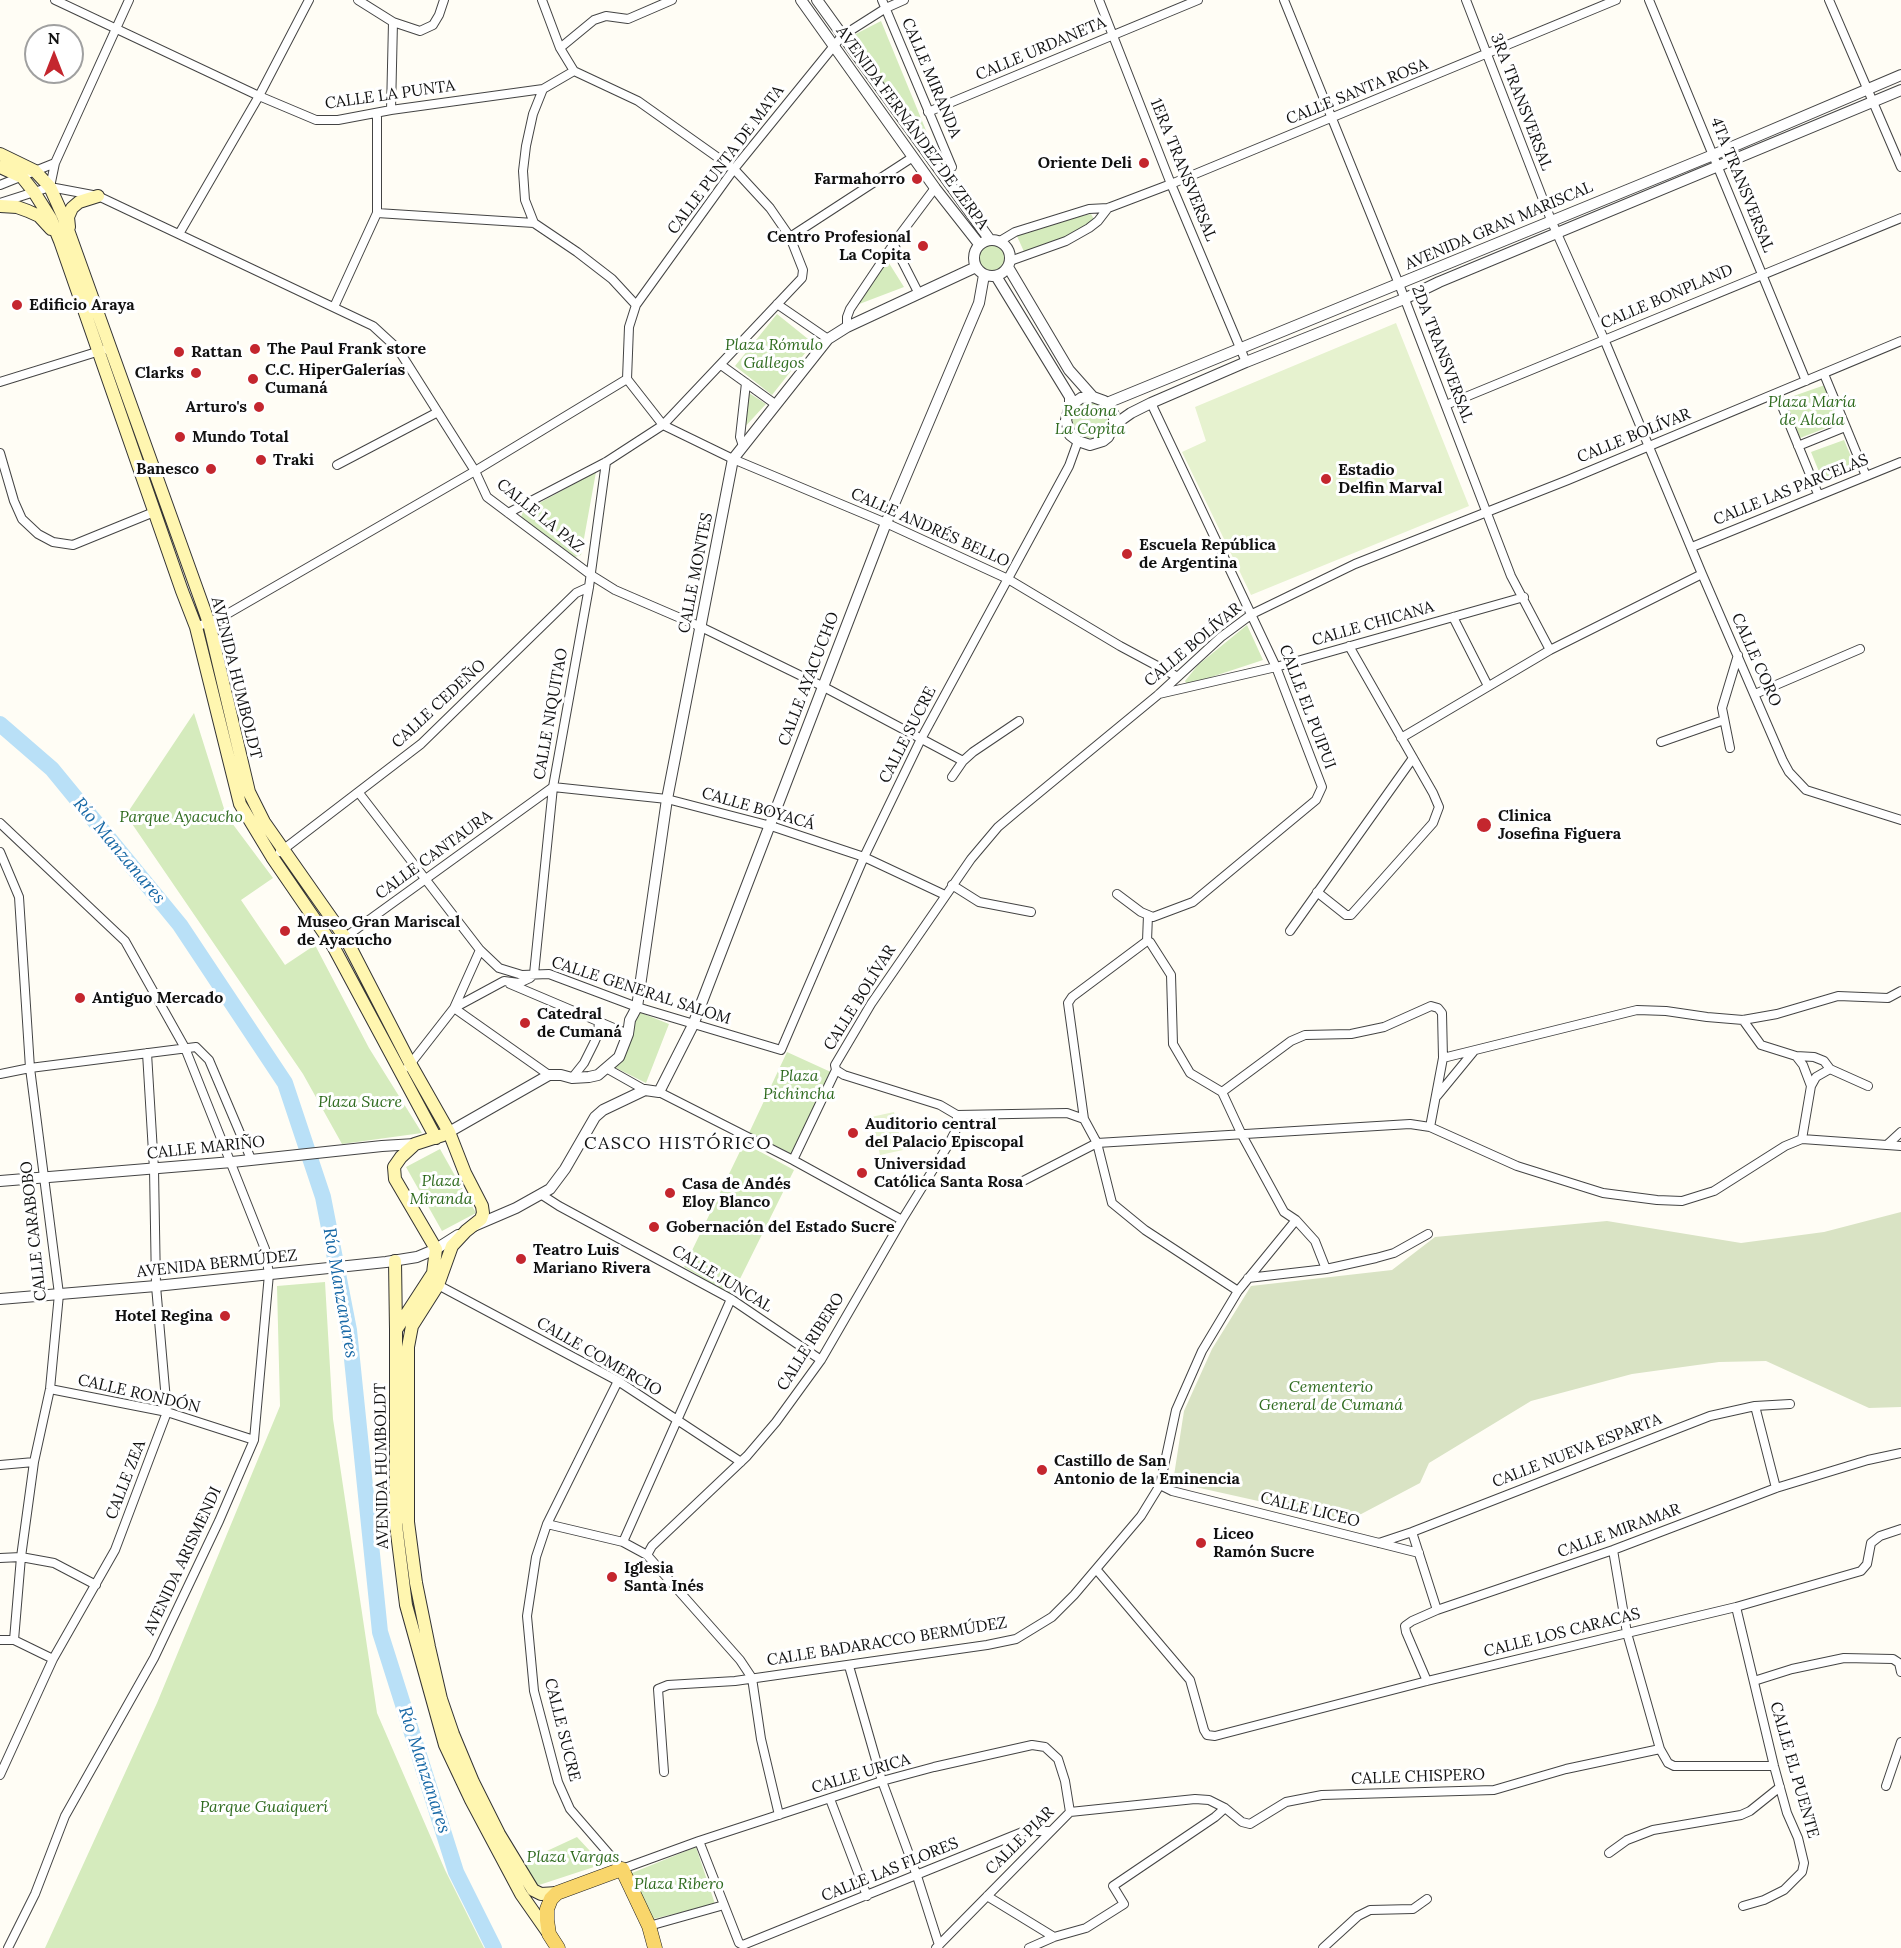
<!DOCTYPE html>
<html>
<head>
<meta charset="utf-8">
<style>
	body { margin:0 }
	#map { position:relative; width:1901px; height:1948px; overflow:hidden; background:#fffdf5; font-family:Lora,serif }
	canvas { display:block }
	.north { position:absolute; left:24px; top:24px; width:60px; height:60px; box-sizing:border-box; background:#fff; border:2px solid #a0a0a0; border-radius:50%; rotate:0deg; font-size:16px; font-weight:700; line-height:24px; text-align:center; color:#111 }
	.north::after { content:''; display:block; margin:auto; width:21px; height:27px; background:#c4262e; clip-path:polygon(50% 0,100% 100%,50% 72%,0 100%) }
</style>
</head>
<body>
<div id="map">
<canvas width="1901" height="1948"></canvas>
<div class="north">N</div>
</div>
<script>
const context = document.querySelector('canvas').getContext('2d');
context.lineJoin = 'round';
function fill(path, color) { context.fillStyle = color; context.fill(path, 'evenodd'); }
const poly = rows => new Path2D(rows.map(r => 'M' + r).join(''));
function strokePath(path, color, width, dash) { context.strokeStyle = color; context.lineWidth = width; context.lineCap = dash ? 'butt' : 'round'; context.setLineDash(dash || []); context.stroke(path); }
function drawText(font, color, halo, rows, align = 'center') {
  context.font = font + ' Lora,serif'; context.lineWidth = 6; context.setLineDash([]); context.textBaseline = 'middle'; context.strokeStyle = halo; context.fillStyle = color; for (const [text, x, y, turn = 0] of rows) {
    context.save(); context.translate(x, y); context.rotate((+turn || 0) * Math.PI / 180); context.textAlign = isNaN(turn) ? turn : align; if (halo) context.strokeText(text, 0, 0); context.fillText(text, 0, 0); context.restore();
  }
}
fill(poly([
	[881,21,932,145,952,176,945,180,850,37],
	[1091,214,1095,221,1067,238,1026,256,1016,234,1056,221],
	'978 258a14 14 0 1 1 28 0a14 14 0 1 1-28 0Z',
	[887,260,904,287,854,306],
	[777,314,813,343,772,395,735,366],
	[1825,385,1839,423,1800,438,1785,399],
	[749,393,766,404,742,430],
	'1072 420a18 18 0 1 1 36 0a18 18 0 1 1-36 0Z',
	[1844,440,1855,466,1822,479,1811,452],
	[596,472,581,555,575,557,521,517,523,512],
	[1247,625,1263,660,1187,685,1185,681,1198,665],
	[194,713,226,815,273,878,241,900,285,965,315,945,369,1048,422,1133,342,1144,303,1074,126,815],
	[634,1010,669,1024,646,1083,612,1066],
	[787,1052,833,1073,792,1154,749,1133],
	[744,1143,794,1170,732,1295,684,1267],
	[440,1149,476,1213,442,1231,406,1167],
	[325,1282,333,1419,377,1713,445,1870,484,1948,45,1948,157,1703,280,1406,277,1286],
	[577,1837,590,1851,597,1866,533,1887,521,1863],
	[696,1847,715,1904,649,1920,627,1875]
]), '#d5ebbd');
fill(poly([
	[1901,1212,1901,1407,1869,1408,1766,1361,1719,1362,1632,1374,1531,1401,1429,1463,1420,1483,1348,1521,1173,1482,1184,1411,1212,1349,1251,1286,1392,1270,1435,1237,1607,1221,1741,1243,1824,1232]
]), '#d9e3c4');
fill(poly([
	[1396,323,1469,506,1251,595,1182,452,1206,441,1195,407],
	[894,1112,903,1150,880,1155,871,1117]
]), '#e6f2cf');
strokePath(poly([
	[0,724,52,769,180,925,285,1083,323,1197,349,1330,380,1632,456,1872,494,1948]
]), '#b9e0f7', 16);
const minor = poly([
	[55,0,259,96,316,120,338,120,391,110,543,89,574,71],
	[358,0,393,22,420,31,433,25,439,15,444,0],
	[882,0,952,167],
	[1099,0,1171,184,1246,362],
	[1284,0,1399,284,1511,576,1550,650],
	[1466,0,1551,220,1604,339,1702,574,1783,761,1789,772,1806,790,1901,820],
	[1649,0,1806,381],
	[1829,0,1901,167],
	[560,48,594,20,606,16,628,19,672,0],
	[391,110,393,22],
	[928,112,1198,0],
	[0,185,55,163],
	[50,187,55,163,129,0],
	[0,203,50,187,98,196,373,326,398,349,475,471,487,497,591,575,615,590,701,627,822,686,963,761],
	[377,213,534,223,577,252,612,279,636,305,629,327,627,379,663,425,733,459,886,523,1008,579,1120,646,1176,676],
	[534,223,525,200,523,171,526,146,533,114,543,89],
	[179,234,259,96,309,0],
	[790,237,913,157],
	[1000,241,1015,232,1089,209,1108,208,1171,184,1616,0],
	[894,245,919,294],
	[1010,261,1066,241,1089,228,1098,221,1108,208],
	[777,304,828,339],
	[636,305,734,169,842,36,886,8,904,0],
	[334,307,377,213,377,114],
	[847,327,847,317,850,309,899,236,935,188],
	[721,365,775,404],
	[1824,374,1866,476],
	[0,382,103,350],
	[1777,394,1818,494],
	[1446,405,1901,218],
	[743,446,740,437,746,383],
	[1798,446,1845,427],
	[0,453,14,501,22,519,38,534,53,542,73,545,154,512],
	[337,465,438,412],
	[508,513,606,462,663,425,802,278,803,270,790,237,770,208,734,169,638,101,574,71,560,48,542,0],
	[1692,547,1901,462],
	[1453,617,1488,686],
	[196,627,222,617,475,471,627,379],
	[1159,694,1276,667,1524,597],
	[1755,694,1860,649],
	[1401,738,1550,650,1702,574],
	[1661,742,1724,720],
	[1730,748,1722,708,1738,655],
	[952,777,963,761,973,752,1019,721],
	[359,793,480,950,499,968,522,975,549,974,637,1007,781,1050,864,857,921,739,1069,466,1078,441],
	[0,823,125,941,185,1048,265,1249,269,1274,254,1440,219,1521,154,1658,65,1816,35,1894,8,1948],
	[0,852,19,897,30,1068,59,1294,50,1389,34,1462,21,1557,14,1640],
	[280,852,421,744,576,593,589,587],
	[952,885,979,902,1031,912],
	[1317,892,1346,915,1351,915,1433,823,1439,807,1433,793,1349,646],
	[1117,894,1141,912,1153,917,1193,902,1316,800,1322,787,1276,667,1151,403],
	[1148,915,1147,941,1150,942,1171,975,1173,1044,1190,1073,1222,1092,1242,1135,1284,1212,1296,1220,1315,1241,1326,1269],
	[1290,931,1413,758],
	[1147,941,1072,997,1068,1003,1084,1119,1097,1143,1112,1203,1145,1230,1238,1291],
	[333,946,553,787,667,799,771,826,864,857,945,895],
	[510,984,628,1034],
	[1743,1020,1761,1045,1796,1056,1803,1065,1811,1086,1802,1139],
	[1796,1056,1814,1057,1824,1061,1830,1069,1868,1086],
	[1443,1058,1637,1010,1666,1011,1707,1017,1743,1020,1777,1014,1838,996,1888,998,1901,991],
	[408,1067,454,1008,480,950],
	[606,1068,645,1090],
	[836,1070,844,1075,940,1105,957,1115,1067,1113,1084,1119],
	[0,1074,30,1068,196,1047,209,1060,251,1159],
	[549,1075,454,1008,504,981,519,983,530,978,534,974,553,787,589,587,606,462],
	[572,1078,584,1063,594,1043,598,1034,599,1020],
	[1811,1086,1816,1077,1830,1069],
	[659,1092,793,1160,902,1220],
	[1222,1092,1291,1041,1305,1035,1351,1034,1384,1027,1431,1006,1438,1008,1442,1013,1443,1058,1430,1127],
	[1437,1096,1474,1051],
	[1888,1144,1901,1132],
	[793,1160,836,1070,835,1065,871,1004,971,859,998,827,1017,811,1159,694,1221,637,1252,614,1355,564,1568,480,1901,341],
	[1023,1181,1097,1143,1410,1124,1430,1127,1517,1166,1603,1193,1657,1200,1682,1201,1714,1191,1785,1146,1802,1139,1901,1146],
	[542,1195,559,1206,731,1299,821,1360],
	[1248,1278,1326,1269,1376,1258,1394,1253,1428,1234],
	[438,1285,618,1381,741,1462],
	[618,1381,547,1524,536,1557,527,1616,534,1691,558,1782,570,1809,622,1869,699,1841,882,1781,934,1767,1032,1745,1045,1747,1058,1759,1065,1781,1070,1812],
	[50,1389,167,1412,254,1440],
	[1755,1406,1776,1488],
	[0,1465,34,1462],
	[1160,1485,1172,1491,1419,1553],
	[547,1524,623,1542,647,1555,740,1660,752,1678,761,1739,779,1815],
	[1412,1532,1437,1610],
	[623,1542,731,1299],
	[1379,1543,1412,1532,1710,1416,1755,1406,1790,1404],
	[1613,1550,1627,1633,1660,1749,1668,1763,1674,1766,1774,1766],
	[647,1555,652,1546,747,1456,776,1422,821,1360,902,1220,947,1147,957,1128,957,1115],
	[0,1558,21,1557,54,1563,96,1585],
	[1096,1569,1190,1680,1204,1730,1207,1735,1215,1736,1427,1681,1736,1607,1861,1571,1867,1564,1871,1543,1880,1536,1901,1529],
	[1736,1607,1774,1766,1787,1813,1798,1838,1804,1863,1802,1872,1784,1890,1764,1900,1743,1906],
	[0,1640,14,1640,53,1659],
	[849,1666,882,1781,917,1876,939,1945],
	[1427,1681,1406,1632,1405,1626,1412,1621,1437,1610,1613,1550,1776,1488,1868,1460,1901,1453],
	[1754,1681,1792,1669,1844,1658,1893,1659,1899,1663,1901,1672],
	[664,1772,658,1689,668,1685,735,1681,987,1645,1016,1639,1052,1617,1074,1595,1141,1516,1160,1485,1176,1410,1202,1351,1238,1291,1296,1220],
	[0,1775,53,1659,115,1550,167,1412,156,1286,154,1169,147,1053],
	[1886,1786,1901,1742],
	[830,1799,867,1896],
	[699,1841,739,1943,743,1945,1025,1831,1050,1831],
	[1609,1853,1627,1840,1653,1830,1741,1815,1750,1811,1780,1787],
	[987,1896,1054,1937],
	[649,1926,724,1905],
	[936,1948,1070,1812,1195,1799,1209,1800,1225,1808,1242,1822,1250,1824,1286,1802,1322,1795,1494,1790,1566,1769,1660,1749],
	[1029,1948,1054,1937,1086,1928,1124,1904,1113,1886,1215,1817,1225,1808],
	[1323,1948,1358,1916,1370,1910,1413,1909,1427,1899]
]);
const tertiary = poly([
	[801,0,935,188,979,244],
	[817,0,990,240],
	'974 258a18 18 0 1 1 36 0a18 18 0 1 1-36 0Z',
	[1008,267,1069,370,1093,397],
	[996,276,1070,397,1070,406,1066,420,1070,435,1078,441,1090,445,1103,441,1108,437,1114,425,1114,415,1110,407,1104,401,1093,397,1081,398,1070,406],
	[1107,403,1713,155,1901,75],
	[1114,425,1131,413,1151,403,1246,362,1404,299,1439,282,1901,90],
	[449,1132,549,1075,561,1075,572,1078,589,1077,598,1075,619,1057,628,1034,630,1020,637,1007,667,799,733,459,828,339,847,327,976,267],
	[0,1181,232,1162,382,1146,415,1144],
	[474,1226,516,1208,550,1189,565,1169,595,1117,603,1110,645,1090,659,1092,693,1025,886,523,979,303,984,275],
	[0,1299,156,1286,386,1262,417,1257,436,1249,458,1235]
]);
const secondary = poly([
	[0,154,35,171,50,187,63,216,209,623,249,792,264,822,346,939,411,1065,449,1132,465,1173,482,1206,483,1213,481,1219,466,1231,452,1246,438,1285,412,1326,408,1347,408,1522,416,1583,429,1647,441,1699,453,1734,473,1782,499,1834,533,1890,541,1894,557,1893],
	[0,167,22,177,34,192,51,219,60,241,182,591,196,627,240,804,272,857,333,946,436,1138],
	[0,206,17,207,28,211,39,216,51,229],
	[69,227,68,217,72,208,79,202,98,196],
	[443,1135,415,1144,401,1157,394,1167,395,1179,436,1249,433,1273,396,1330,396,1525,406,1605,445,1745,471,1800,521,1894,549,1934],
	[395,1261,396,1330]
]);
const primary = poly([
	[558,1948,549,1934,547,1920,547,1909,551,1899,557,1893,622,1869,649,1926,655,1948]
]);
strokePath(minor, '#444', 10);
strokePath(tertiary, '#444', 12);
strokePath(secondary, '#333', 14);
strokePath(primary, '#222', 15);
strokePath(minor, '#fff', 8);
strokePath(tertiary, '#fff', 10);
strokePath(secondary, '#fff6b0', 12);
strokePath(primary, '#f9d66b', 14);
for (const [x, y, r, color] of [
	[1144,163,6,"#c4262e"],
	[917,179,6,"#c4262e"],
	[923,246,6,"#c4262e"],
	[17,305,6,"#c4262e"],
	[255,349,6,"#c4262e"],
	[179,352,6,"#c4262e"],
	[196,373,6,"#c4262e"],
	[253,379,6,"#c4262e"],
	[259,407,6,"#c4262e"],
	[180,437,6,"#c4262e"],
	[261,460,6,"#c4262e"],
	[211,469,6,"#c4262e"],
	[1326,479,6,"#c4262e"],
	[1127,554,6,"#c4262e"],
	[1484,825,8,"#c4262e"],
	[285,931,6,"#c4262e"],
	[80,998,6,"#c4262e"],
	[525,1023,6,"#c4262e"],
	[853,1133,6,"#c4262e"],
	[862,1173,6,"#c4262e"],
	[670,1193,6,"#c4262e"],
	[654,1227,6,"#c4262e"],
	[521,1259,6,"#c4262e"],
	[225,1316,6,"#c4262e"],
	[1042,1470,6,"#c4262e"],
	[1201,1543,6,"#c4262e"],
	[612,1577,6,"#c4262e"]
]) { const dot = new Path2D(); dot.arc(x, y, r, 0, 2 * Math.PI); context.fillStyle = color; context.fill(dot); strokePath(dot, '#fff', 2); }
drawText('16px', '#111', '#fff', [
	["CALLE URDANETA",1041,49,-23],
	["CALLE MIRANDA",931,78,67],
	["CALLE SANTA ROSA",1357,92,-22],
	["CALLE LA PUNTA",390,95,-8],
	["3RA TRANSVERSAL",1521,102,69],
	["AVENIDA FERNÁNDEZ DE ZERPA",912,128,54],
	["CALLE PUNTA DE MATA",726,160,-53],
	["1ERA TRANSVERSAL",1183,170,68],
	["4TA TRANSVERSAL",1742,185,68],
	["AVENIDA GRAN MARISCAL",1499,226,-23],
	["CALLE BONPLAND",1667,297,-23],
	["2DA TRANSVERSAL",1442,354,69],
	["CALLE BOLÍVAR",1634,436,-22],
	["CALLE LAS PARCELAS",1791,490,-22],
	["CALLE LA PAZ",540,516,39],
	["CALLE ANDRÉS BELLO",930,528,24],
	["CALLE MONTES",696,573,-79],
	["CALLE CHICANA",1373,624,-16],
	["CALLE BOLÍVAR",1193,645,-40],
	["CALLE CORO",1756,660,66],
	["AVENIDA HUMBOLDT",236,678,76],
	["CALLE AYACUCHO",809,679,-69],
	["CALLE CEDEÑO",439,704,-43],
	["CALLE EL PUIPUI",1307,707,69],
	["CALLE NIQUITAO",551,714,-80],
	["CALLE SUCRE",908,735,-63],
	["CALLE BOYACÁ",758,809,16],
	["CALLE CANTAURA",434,855,-36],
	["CALLE GENERAL SALOM",641,991,18],
	["CALLE BOLÍVAR",860,998,-58],
	["CALLE MARIÑO",206,1148,-6],
	["CALLE CARABOBO",34,1231,-96],
	["AVENIDA BERMÚDEZ",217,1264,-6],
	["CALLE JUNCAL",722,1279,31],
	["CALLE RIBERO",811,1342,-58],
	["CALLE COMERCIO",599,1357,30],
	["CALLE RONDÓN",139,1394,13],
	["CALLE NUEVA ESPARTA",1577,1451,-21],
	["AVENIDA HUMBOLDT",382,1466,-91],
	["CALLE ZEA",126,1480,-69],
	["CALLE LICEO",1310,1510,14],
	["CALLE MIRAMAR",1619,1531,-20],
	["AVENIDA ARISMENDI",183,1561,-65],
	["CALLE LOS CARACAS",1562,1633,-14],
	["CALLE BADARACCO BERMÚDEZ",887,1642,-9],
	["CALLE SUCRE",562,1730,76],
	["CALLE EL PUENTE",1794,1770,74],
	["CALLE URICA",861,1774,-17],
	["CALLE CHISPERO",1418,1777,-2],
	["CALLE PIAR",1020,1841,-45],
	["CALLE LAS FLORES",890,1870,-22]
]);
drawText('bold 16px', '#111', '#fff', [
	["Oriente Deli",1132,163,"right"],
	["Farmahorro",905,179,"right"],
	["Centro Profesional",911,237,"right"],
	["La Copita",911,255,"right"],
	["Edificio Araya",29,305],
	["The Paul Frank store",267,349],
	["Rattan",191,352],
	["C.C. HiperGalerías",265,370],
	["Cumaná",265,388],
	["Clarks",184,373,"right"],
	["Arturo's",247,407,"right"],
	["Mundo Total",192,437],
	["Traki",273,460],
	["Banesco",199,469,"right"],
	["Estadio",1338,470],
	["Delfin Marval",1338,488],
	["Escuela República",1139,545],
	["de Argentina",1139,563],
	["Clinica",1498,816],
	["Josefina Figuera",1498,834],
	["Museo Gran Mariscal",297,922],
	["de Ayacucho",297,940],
	["Antiguo Mercado",92,998],
	["Catedral",537,1014],
	["de Cumaná",537,1032],
	["Auditorio central",865,1124],
	["del Palacio Episcopal",865,1142],
	["Universidad",874,1164],
	["Católica Santa Rosa",874,1182],
	["Casa de Andés",682,1184],
	["Eloy Blanco",682,1202],
	["Gobernación del Estado Sucre",666,1227],
	["Teatro Luis",533,1250],
	["Mariano Rivera",533,1268],
	["Hotel Regina",213,1316,"right"],
	["Castillo de San",1054,1461],
	["Antonio de la Eminencia",1054,1479],
	["Liceo",1213,1534],
	["Ramón Sucre",1213,1552],
	["Iglesia",624,1568],
	["Santa Inés",624,1586]
], 'left');
drawText('italic 16px', '#2f6b1f', '#fff', [
	["Plaza Rómulo",774,345],
	["Gallegos",774,363],
	["Plaza María",1812,402],
	["de Alcala",1812,420],
	["Redona",1090,411],
	["La Copita",1090,429],
	["Parque Ayacucho",181,817],
	["Plaza",799,1076],
	["Pichincha",799,1094],
	["Plaza Sucre",360,1102],
	["Plaza",441,1181],
	["Miranda",441,1199],
	["Cementerio",1331,1387],
	["General de Cumaná",1331,1405],
	["Parque Guaiquerí",264,1807],
	["Plaza Vargas",573,1857],
	["Plaza Ribero",679,1884]
]);
drawText('italic 18px', '#1768a6', '#fff', [
	["Río Manzanares",119,851,50],
	["Río Manzanares",340,1293,80],
	["Río Manzanares",424,1770,72]
]);
context.letterSpacing = '1.5px';
drawText('18px', '#111', '#fff', [
	["CASCO HISTÓRICO",678,1144]
]);
context.letterSpacing = '0px';
</script>
</body>
</html>
